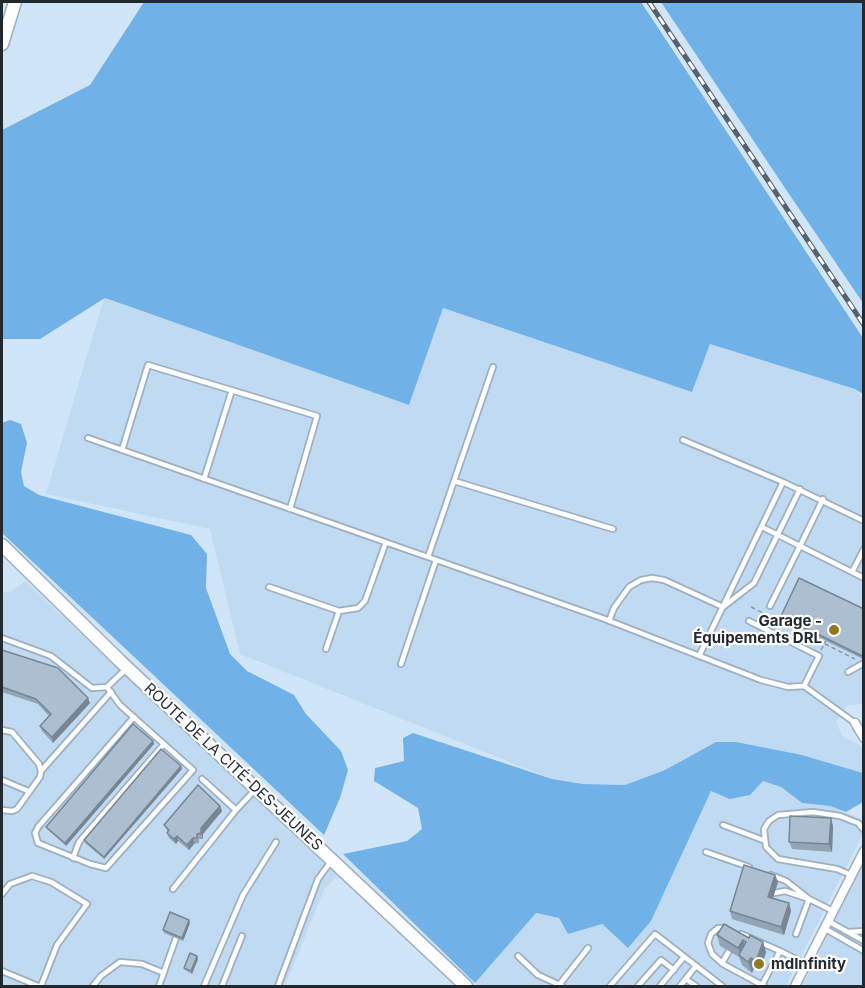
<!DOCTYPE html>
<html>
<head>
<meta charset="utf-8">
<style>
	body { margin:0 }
	#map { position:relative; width:865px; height:988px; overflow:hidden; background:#d0e5f8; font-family:Inter,sans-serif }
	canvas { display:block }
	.frame { position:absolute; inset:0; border:3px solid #21292f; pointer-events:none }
</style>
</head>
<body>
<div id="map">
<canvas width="865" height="988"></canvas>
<div class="frame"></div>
</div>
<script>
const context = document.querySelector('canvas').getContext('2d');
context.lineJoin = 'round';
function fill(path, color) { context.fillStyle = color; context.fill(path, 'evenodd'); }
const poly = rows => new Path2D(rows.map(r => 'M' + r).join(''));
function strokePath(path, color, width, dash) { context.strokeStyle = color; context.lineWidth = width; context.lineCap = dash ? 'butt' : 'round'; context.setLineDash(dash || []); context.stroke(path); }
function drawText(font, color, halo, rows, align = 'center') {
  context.font = font + ' Inter,sans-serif'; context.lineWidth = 4.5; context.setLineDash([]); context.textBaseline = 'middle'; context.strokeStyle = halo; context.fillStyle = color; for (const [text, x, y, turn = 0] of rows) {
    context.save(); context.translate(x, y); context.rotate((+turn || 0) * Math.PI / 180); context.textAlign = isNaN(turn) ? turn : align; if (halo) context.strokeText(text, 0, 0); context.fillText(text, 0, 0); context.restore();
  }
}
fill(poly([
	[104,298,409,405,442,308,692,392,710,344,855,389,864,401,863,704,848,705,836,722,843,737,858,744,863,750,863,773,802,755,736,742,716,742,665,770,625,785,583,784,552,779,240,654,210,529,46,494],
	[25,581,341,879,335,878,325,888,285,986,2,986,2,593,12,591],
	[763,781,780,787,802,803,830,806,863,820,863,834,786,986,478,986,475,983,536,913,559,918,568,934,601,924,628,948,651,921,711,790],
	[863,864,863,986,802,986,812,967]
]), '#c0daf2');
fill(poly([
	[144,2,641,2,863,338,863,394,855,389,710,344,692,392,443,308,409,405,105,298,40,339,2,339,2,130,90,85],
	[661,2,863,2,863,303,789,194],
	[10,420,21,424,27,443,21,472,24,486,39,495,191,535,207,554,206,588,230,654,247,671,294,695,306,714,341,751,348,770,340,798,324,835,2,533,2,423],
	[413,733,552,779,583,784,625,785,665,770,716,742,736,742,802,755,863,773,863,802,846,812,830,806,802,803,781,787,763,781,750,795,730,799,711,791,651,921,628,948,602,924,568,934,559,918,536,913,475,983,343,854,407,841,422,829,418,808,374,781,375,768,404,761,403,738]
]), '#70b2e8');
const service = poly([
	[88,438,602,618,761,680,788,687,804,686],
	[683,440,783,482,699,656],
	[122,450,148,365,317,416,290,509],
	[204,479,232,390],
	[454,481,613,529],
	[783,482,864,521],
	[762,527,800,546,823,499],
	[428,557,493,367],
	[852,572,864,549],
	[269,587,339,611],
	[770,606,800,546,864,578],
	[609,621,614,608,629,587,641,580,652,578,664,580,723,607,754,583,800,489],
	[749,621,819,656,804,686,855,723],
	[2,638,51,656,92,688,107,687,125,670],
	[326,649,339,611,358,608,365,601,386,542],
	[401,664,436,560],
	[848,672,864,663],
	[107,687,120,705,193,770,106,868,90,864,38,843,35,833,38,827,134,717],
	[2,730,12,732,39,764,41,771],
	[202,779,236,810,254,791],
	[2,780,28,791],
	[2,810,12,811,17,809,40,777,41,771,111,692],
	[723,825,763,840],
	[706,852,749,867],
	[73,858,79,842,164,744],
	[771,875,786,881,809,899],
	[851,875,837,869,778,859,766,847,764,829,769,821,778,815,813,812,840,816,858,823,864,830],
	[173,889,236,810],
	[774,893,785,891,806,898],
	[2,894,10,884,32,876,51,882,87,904,57,945,41,986],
	[828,921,864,941],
	[725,928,718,928,711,934,708,943,712,954,723,964,762,985],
	[824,928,864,951],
	[848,932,864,931],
	[741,934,780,951],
	[796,934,809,899,833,911],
	[518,956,538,975,562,986],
	[722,963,729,951],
	[2,971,38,986],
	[686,979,696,986],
	[559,985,588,948],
	[93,986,101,976,120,962,142,964,164,973],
	[159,986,176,938],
	[204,986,243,895,276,842],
	[222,986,242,936],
	[278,986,318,879,332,860],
	[610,986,655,934,722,986],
	[638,986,661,960,674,970],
	[660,986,684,957],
	[680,986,696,966],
	[764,986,762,985,780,951,806,964]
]);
const minor = poly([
	[855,723,864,738],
	[795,986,864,851]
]);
const secondary = poly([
	[2,44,15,2],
	[2,545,121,662,466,986]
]);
strokePath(service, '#9cb0c2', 8);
strokePath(minor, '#9cb0c2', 11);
strokePath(secondary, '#9cb0c2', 15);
strokePath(poly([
	[751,607,855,659],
	[821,650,826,641]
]), '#8a9aa8', 1.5, [4.5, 3]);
strokePath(service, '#fff', 4.5);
strokePath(minor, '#fff', 8);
strokePath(secondary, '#fff', 12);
const rail = poly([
	[649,2,864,325]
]);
strokePath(rail, '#56616b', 5);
strokePath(rail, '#fff', 3, [9]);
fill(poly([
	[864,609,863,659,781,619,781,616],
	[2,650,90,703,53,743,42,731,40,726,49,716,38,704,2,692],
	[153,741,154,744,66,846,47,829,46,827],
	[181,766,182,769,104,859,85,843,84,840],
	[220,806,222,811,203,834,203,839,199,839,199,843,194,844,189,850,178,841,176,844,169,838,167,833,168,832,164,825],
	[833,826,832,852,792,849,789,842],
	[775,875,778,882,773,898,789,903,791,911,784,935,732,919,730,911],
	[190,923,183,941,164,933,163,930],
	[717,935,749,938,763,942,766,952,760,971,754,968,752,973,742,965,739,957,720,946],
	[197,956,198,959,192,974,185,970,184,968]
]), '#93a4b4');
fill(poly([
	[88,698,90,703,53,743,52,737],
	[153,741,154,744,66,846,65,843],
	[181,766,182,769,104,859,104,857],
	[220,806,222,811,203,834,203,839,201,833,201,828],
	[831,818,833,826,832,852,829,844],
	[177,836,178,841,176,844,174,839],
	[193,838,194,844,189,850,187,845],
	[775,875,778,882,771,904,768,897],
	[789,903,791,911,784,935,781,927],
	[189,920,190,923,183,941,182,938],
	[743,940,746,950,742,958,738,948],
	[763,942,766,952,760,971,756,961],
	[197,956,198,959,192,974,191,971],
	[751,958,754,968,752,973,748,962]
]), '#788692');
const building = poly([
	[799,578,864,609,864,654,862,656,781,616,799,578],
	[2,650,58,668,88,698,52,737,40,726,51,714,36,699,2,687,2,650],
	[133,724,153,741,65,843,46,827,133,724],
	[161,749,181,766,104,857,84,840,161,749],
	[198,785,220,806,201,828,201,833,197,834,197,838,193,838,187,845,177,836,174,839,167,833,169,830,164,825,198,785],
	[790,816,831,818,829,844,789,842,790,816],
	[744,865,775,875,768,897,789,903,781,927,730,911,744,865],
	[170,912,189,920,182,938,163,930,170,912],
	[724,924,749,938,750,935,763,942,756,961,751,958,748,962,739,955,746,942,743,940,738,948,717,935,724,924],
	[190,953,197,956,191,971,184,968,190,953]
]);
fill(building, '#abbfd1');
strokePath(building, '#788692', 1.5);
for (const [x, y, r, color] of [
	[834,630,6,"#907a20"],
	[759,964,6,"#907a20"]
]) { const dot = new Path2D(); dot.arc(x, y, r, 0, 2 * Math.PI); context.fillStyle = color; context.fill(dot); strokePath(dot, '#fff', 2); }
drawText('bold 15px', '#21292f', '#fff', [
	["Garage -",822,621],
	["Équipements DRL",822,638],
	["mdInfinity",771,964,"left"]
], 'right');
drawText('15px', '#21292f', '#fff', [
	["ROUTE DE LA CITÉ-DES-JEUNES",233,767,43]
]);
</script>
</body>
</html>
